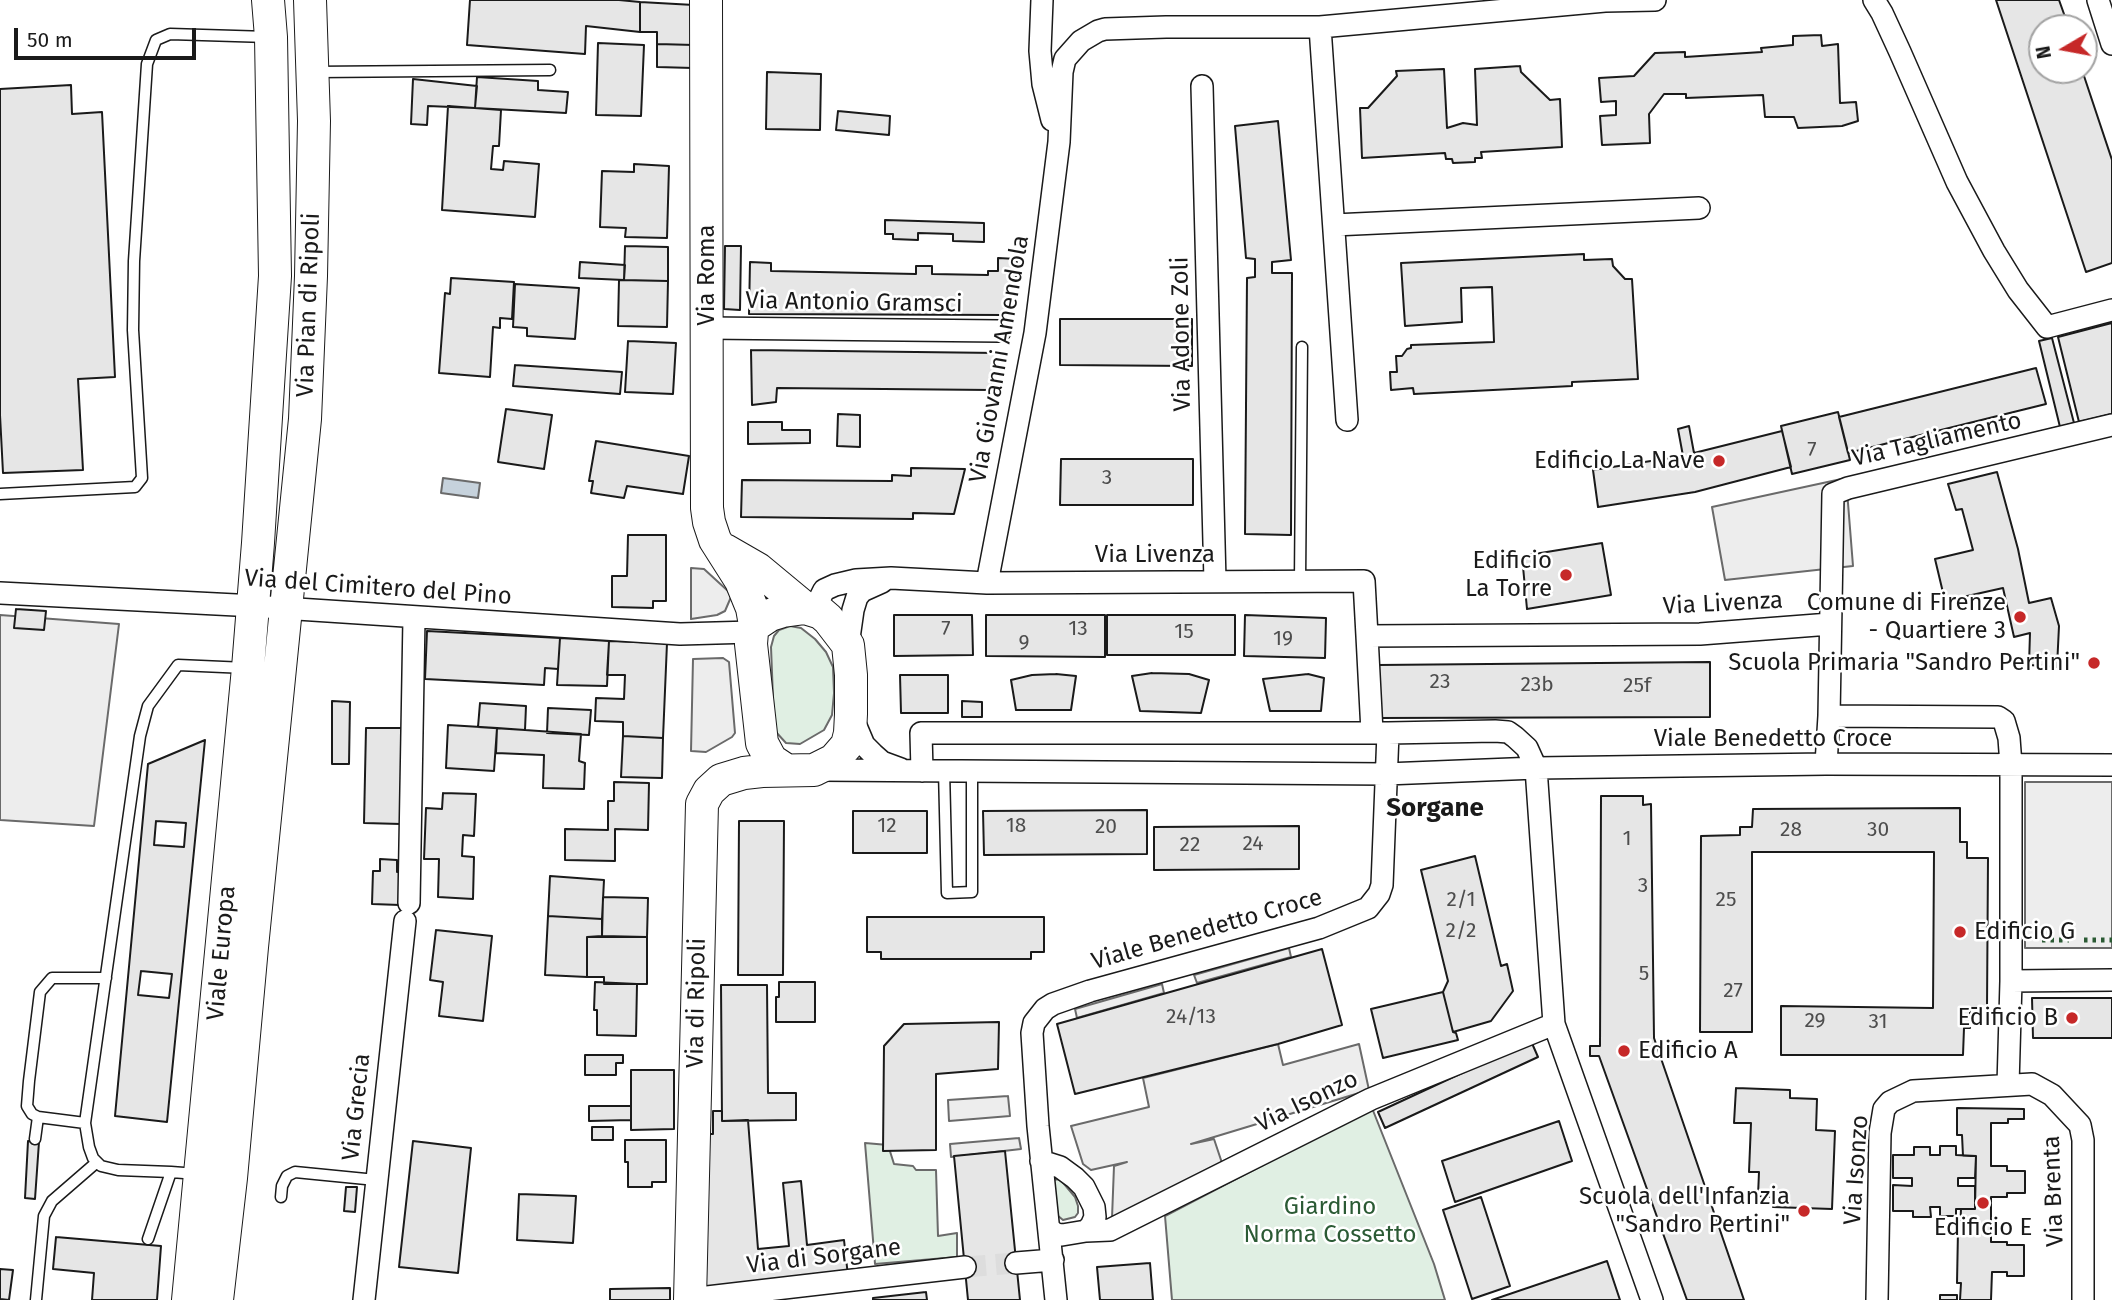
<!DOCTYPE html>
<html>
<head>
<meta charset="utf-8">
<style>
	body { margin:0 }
	#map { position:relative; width:2112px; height:1300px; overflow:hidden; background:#fff; font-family:"Fira Sans",sans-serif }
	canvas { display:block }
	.north { position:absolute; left:2028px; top:14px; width:70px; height:70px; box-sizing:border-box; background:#fff; border:2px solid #a3a3a3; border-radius:50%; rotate:260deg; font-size:19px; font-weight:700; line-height:28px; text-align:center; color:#1a1a1a }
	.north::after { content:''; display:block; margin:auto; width:24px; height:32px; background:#c62828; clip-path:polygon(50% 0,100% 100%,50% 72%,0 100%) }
	.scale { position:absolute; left:14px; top:28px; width:182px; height:32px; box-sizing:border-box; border:4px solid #1a1a1a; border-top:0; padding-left:9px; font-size:21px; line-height:24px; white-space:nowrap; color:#1a1a1a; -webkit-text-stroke:5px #fff; paint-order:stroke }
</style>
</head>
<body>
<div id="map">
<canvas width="2112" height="1300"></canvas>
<div class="north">N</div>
<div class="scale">50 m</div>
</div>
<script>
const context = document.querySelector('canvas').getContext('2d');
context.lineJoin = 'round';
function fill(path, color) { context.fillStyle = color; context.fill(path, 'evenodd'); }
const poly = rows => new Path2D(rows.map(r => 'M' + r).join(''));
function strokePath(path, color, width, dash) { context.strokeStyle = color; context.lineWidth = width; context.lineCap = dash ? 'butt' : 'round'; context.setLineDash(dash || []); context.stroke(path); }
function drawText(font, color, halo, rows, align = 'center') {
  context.font = font + ' "Fira Sans",sans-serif'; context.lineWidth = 5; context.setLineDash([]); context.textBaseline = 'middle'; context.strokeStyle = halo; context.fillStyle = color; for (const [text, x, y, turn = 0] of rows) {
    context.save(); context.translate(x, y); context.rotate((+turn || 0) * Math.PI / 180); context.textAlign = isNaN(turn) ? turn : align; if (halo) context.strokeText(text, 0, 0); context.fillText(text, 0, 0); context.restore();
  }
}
const green = poly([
	[790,626,801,628,815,639,826,652,833,667,834,693,832,715,824,730,800,744,786,743,775,731,774,724,771,647,774,636,779,630,790,626],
	[1372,1108,1434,1264,1445,1300,1172,1300,1165,1216,1372,1108],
	[865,1143,888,1145,894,1164,913,1166,916,1170,936,1170,938,1236,957,1233,957,1257,875,1264,865,1143],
	[1060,1179,1075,1197,1078,1206,1078,1213,1075,1217,1063,1220,1057,1215,1053,1180,1060,1179]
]);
fill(green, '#e0efe3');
strokePath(green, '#6a6a6a', 2);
const parking = poly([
	[1846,478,1853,566,1725,580,1712,507,1846,478],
	[691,568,704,569,728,591,731,597,725,611,717,615,691,619,691,568],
	[0,615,119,624,94,826,0,820,0,615],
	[723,658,729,662,735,733,732,737,706,752,691,751,693,659,723,658],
	[2025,782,2112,782,2112,948,2025,948,2025,782],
	[1289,948,1291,957,1197,983,1194,975,1289,948],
	[1162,984,1164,993,1077,1018,1075,1009,1162,984],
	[1278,1044,1283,1065,1359,1044,1369,1090,1191,1144,1214,1139,1223,1166,1112,1218,1114,1166,1127,1162,1091,1170,1083,1164,1071,1126,1149,1107,1143,1078,1278,1044],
	[1008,1096,1010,1116,949,1121,948,1100,1008,1096],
	[1019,1138,1021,1149,951,1157,950,1144,1019,1138]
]);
fill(parking, '#ededed');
strokePath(parking, '#6a6a6a', 2);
const water = poly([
	[443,478,480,483,478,498,441,493,443,478]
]);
fill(water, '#c6d2dc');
strokePath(water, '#6a6a6a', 2);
const building = poly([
	[470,0,619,0,640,2,640,32,586,26,585,54,467,45,470,0],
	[1996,0,2059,0,2069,28,2042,28,2042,70,2082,70,2112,160,2112,263,2086,272,1996,0],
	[640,2,694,5,694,45,657,44,657,32,640,32,640,2],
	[1821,35,1822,46,1838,44,1840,103,1856,102,1858,121,1842,126,1798,128,1794,117,1765,117,1763,95,1686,98,1686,94,1664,94,1649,114,1650,143,1602,145,1600,116,1616,115,1616,101,1601,102,1599,78,1634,76,1655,53,1685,52,1685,57,1762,52,1761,48,1793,45,1793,36,1821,35],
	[598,43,644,45,641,116,596,115,598,43],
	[657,44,694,45,693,68,657,67,657,44],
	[1520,66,1521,72,1550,100,1560,99,1562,147,1481,152,1482,158,1475,158,1475,162,1453,163,1452,159,1446,159,1445,153,1362,158,1360,108,1368,108,1397,76,1396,71,1444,69,1447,128,1463,123,1477,125,1475,69,1520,66],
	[767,72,821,74,820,130,766,129,767,72],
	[477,77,538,81,538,90,568,92,566,113,475,108,477,77],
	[413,79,477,86,475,108,428,106,427,125,411,124,413,79],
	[71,85,72,114,102,112,115,377,78,379,83,470,3,473,0,415,0,89,71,85],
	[448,106,501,110,499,146,493,146,491,169,503,170,504,161,539,164,535,217,442,210,448,106],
	[838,111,890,116,889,135,836,130,838,111],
	[1278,121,1291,260,1272,262,1272,273,1292,273,1291,535,1245,534,1247,278,1255,277,1255,259,1246,258,1235,126,1278,121],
	[634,164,669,166,667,238,625,237,626,228,600,227,602,171,634,172,634,164],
	[885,220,984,223,984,242,953,241,953,234,918,233,918,240,893,239,893,234,885,234,885,220],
	[625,246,668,247,668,281,624,280,625,246],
	[725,246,741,246,740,310,724,309,725,246],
	[1584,254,1584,260,1612,259,1613,266,1625,279,1632,279,1638,379,1572,382,1572,386,1414,394,1413,388,1391,390,1390,372,1397,372,1396,356,1402,356,1407,349,1411,348,1411,345,1494,342,1492,287,1461,288,1462,322,1405,326,1401,263,1584,254],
	[998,258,1017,259,1016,281,1011,281,1005,315,749,314,750,262,771,263,771,271,916,274,916,266,932,266,932,274,988,275,988,271,998,271,998,258],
	[580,262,625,265,624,280,579,278,580,262],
	[451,278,514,282,512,319,500,318,500,328,493,327,490,377,439,373,445,293,450,294,451,278],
	[619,280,668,281,667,327,618,326,619,280],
	[515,284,579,288,575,339,527,336,527,328,513,327,515,284],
	[1060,319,1192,319,1192,366,1060,365,1060,319],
	[2112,323,2112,414,2079,422,2058,337,2112,323],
	[2052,338,2074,423,2060,427,2039,341,2052,338],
	[628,341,676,343,673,394,625,392,628,341],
	[751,350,998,353,991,390,777,388,776,402,752,405,751,350],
	[515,365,622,372,620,394,513,386,515,365],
	[2036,368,2046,404,1848,453,1839,417,2036,368],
	[506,409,552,415,544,469,498,462,506,409],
	[1838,412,1850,460,1792,474,1781,426,1838,412],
	[838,414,860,415,860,447,837,446,838,414],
	[748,422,782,422,782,430,810,430,810,443,748,444,748,422],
	[1689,426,1694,453,1782,431,1791,467,1695,492,1598,507,1593,470,1683,456,1678,429,1689,426],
	[596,441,689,456,683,494,627,486,624,498,591,493,593,481,589,481,596,441],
	[1061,459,1193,459,1193,505,1060,505,1061,459],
	[911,468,965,469,954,514,913,513,913,519,741,517,742,480,892,481,892,475,911,476,911,468],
	[1997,472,2018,549,2029,603,2051,598,2059,626,2057,667,2029,665,2030,633,2014,637,2003,588,1945,601,1935,559,1973,550,1962,509,1956,510,1948,484,1997,472],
	[628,535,666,535,666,601,653,601,653,608,612,607,612,576,627,576,628,535],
	[1602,543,1611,595,1527,609,1522,556,1602,543],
	[16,609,46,611,44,630,14,628,16,609],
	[894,615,972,615,973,655,894,656,894,615],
	[986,615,1105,615,1105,657,986,656,986,615],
	[1107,615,1235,615,1235,655,1107,655,1107,615],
	[1245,615,1326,618,1325,658,1244,656,1245,615],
	[427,631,560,638,558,669,545,668,544,685,425,679,427,631],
	[560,638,609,641,607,686,557,685,560,638],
	[609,641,667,643,663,738,623,736,623,722,595,721,596,698,624,699,625,675,607,675,609,641],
	[1710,662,1710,717,1377,718,1378,665,1710,662],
	[1152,673,1189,674,1209,680,1201,713,1140,711,1132,676,1152,673],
	[1056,674,1076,676,1071,710,1016,710,1011,680,1032,675,1056,674],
	[1308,674,1324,678,1321,711,1270,711,1263,679,1308,674],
	[900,675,948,675,948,713,901,713,900,675],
	[332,701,350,702,349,764,332,764,332,701],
	[962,701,982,702,982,717,962,717,962,701],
	[480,703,526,706,525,730,478,727,480,703],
	[548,708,591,710,589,735,547,733,548,708],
	[448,725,497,728,494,771,446,768,448,725],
	[366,728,403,728,401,824,364,823,366,728],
	[497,728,581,734,579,761,585,763,584,789,543,788,544,755,496,753,497,728],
	[623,736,663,738,662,778,621,777,623,736],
	[205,740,167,1122,115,1116,148,764,205,740],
	[156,821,186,823,184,847,154,845,156,821],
	[141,971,172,974,169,998,138,995,141,971],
	[614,782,649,783,648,830,615,829,615,861,565,860,565,829,608,830,608,801,614,801,614,782],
	[443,793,476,794,474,836,463,835,462,856,474,857,473,899,438,897,439,859,424,859,426,808,442,809,443,793],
	[1601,796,1643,796,1643,805,1651,804,1654,1038,1744,1300,1687,1300,1599,1056,1590,1056,1590,1046,1600,1046,1601,796],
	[1960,808,1960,842,1967,842,1967,858,1988,858,1987,1008,1970,1008,1970,1028,1964,1028,1963,1055,1781,1055,1781,1006,1933,1008,1934,852,1752,852,1752,1032,1700,1032,1701,836,1740,835,1740,827,1752,827,1753,809,1960,808],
	[1147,810,1147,854,984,855,983,811,1147,810],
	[853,811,927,811,927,853,853,853,853,811],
	[739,821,784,821,783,975,738,975,739,821],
	[1299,826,1299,869,1154,870,1154,827,1299,826],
	[1475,856,1501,966,1507,964,1513,991,1491,1021,1453,1032,1443,992,1448,981,1421,870,1475,856],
	[380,859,397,860,397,872,401,872,400,905,372,904,373,871,380,871,380,859],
	[550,876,604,880,602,919,548,916,550,876],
	[603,897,648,898,647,937,602,936,603,897],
	[548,916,602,919,602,936,587,937,587,977,545,975,548,916],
	[867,917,1044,917,1044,952,1031,952,1031,959,881,959,881,952,867,952,867,917],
	[436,930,492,936,483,1021,439,1016,443,982,430,980,436,930],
	[587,937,647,937,647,984,604,984,604,977,587,977,587,937],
	[1322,949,1342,1025,1278,1044,1075,1094,1057,1024,1322,949],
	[595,982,637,984,636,1036,597,1035,597,1010,594,1010,595,982],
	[779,982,815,982,815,1022,776,1022,776,997,779,997,779,982],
	[721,985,767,985,768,1093,796,1093,796,1120,722,1121,721,985],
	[1443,992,1453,1032,1456,1033,1458,1040,1383,1058,1371,1009,1443,992],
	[2032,998,2112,998,2112,1038,2033,1038,2032,998],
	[999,1022,998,1069,936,1074,936,1150,883,1151,884,1046,904,1024,999,1022],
	[1531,1041,1538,1057,1385,1128,1378,1112,1531,1041],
	[585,1055,623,1055,623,1063,616,1063,616,1075,585,1075,585,1055],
	[631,1070,674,1070,674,1129,631,1130,631,1070],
	[1736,1088,1790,1090,1790,1098,1817,1099,1816,1130,1835,1131,1832,1209,1773,1207,1773,1197,1758,1196,1759,1172,1749,1172,1751,1123,1734,1123,1736,1088],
	[589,1106,631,1106,631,1120,589,1121,589,1106],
	[1957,1108,2024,1109,2024,1119,2008,1119,2008,1123,1991,1123,1991,1166,2007,1166,2007,1171,2025,1171,2025,1193,2007,1193,2007,1197,1991,1197,1991,1242,2007,1242,2007,1245,2024,1245,2024,1276,2007,1276,2007,1272,1992,1272,1991,1300,1960,1300,1961,1283,1957,1283,1958,1230,1960,1231,1961,1209,1975,1209,1976,1156,1963,1156,1962,1135,1957,1135,1957,1108],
	[713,1111,722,1111,722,1121,748,1120,758,1249,789,1246,783,1183,801,1181,807,1245,844,1240,848,1276,704,1292,707,1134,713,1134,713,1111],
	[1559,1121,1572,1161,1455,1202,1442,1161,1559,1121],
	[592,1127,613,1127,613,1140,592,1140,592,1127],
	[625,1140,666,1140,666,1182,652,1182,652,1187,628,1187,628,1162,625,1162,625,1140],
	[28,1141,39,1142,35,1199,25,1198,28,1141],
	[413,1141,471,1148,458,1273,399,1267,413,1141],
	[1940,1146,1956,1146,1956,1155,1976,1156,1975,1178,1958,1178,1958,1186,1975,1186,1975,1209,1956,1209,1956,1216,1940,1216,1940,1207,1930,1207,1931,1217,1913,1217,1913,1211,1893,1211,1893,1185,1912,1186,1912,1178,1893,1178,1893,1155,1914,1155,1914,1147,1930,1147,1930,1155,1940,1155,1940,1146],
	[1005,1151,1020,1300,968,1300,954,1156,1005,1151],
	[346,1187,357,1187,355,1212,344,1211,346,1187],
	[519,1194,576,1196,573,1243,517,1240,519,1194],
	[1481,1197,1510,1286,1472,1299,1443,1210,1481,1197],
	[56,1237,161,1246,157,1300,92,1300,94,1273,53,1269,56,1237],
	[1607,1261,1620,1300,1492,1300,1607,1261],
	[1150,1263,1153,1300,1100,1300,1097,1267,1150,1263],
	[0,1269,13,1270,9,1300,0,1299,0,1269],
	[670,1288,670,1300,610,1300,610,1289,670,1288],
	[926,1292,927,1300,873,1300,873,1298,926,1292],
	[1940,1295,1957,1295,1957,1300,1940,1300,1940,1295]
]);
fill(building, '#e6e6e6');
strokePath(building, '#1a1a1a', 2);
strokePath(poly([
	[965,1267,1016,1263]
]), '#ddd', 21, [21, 10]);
const lane = poly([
	[315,72,550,70],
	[0,494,135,487,142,478,133,330,134,261,147,64,156,40,170,34,268,37],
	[1300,581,1302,347],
	[944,770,947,893,972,892,972,770],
	[85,1123,38,1117,32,1114,27,1106,29,1081,40,992,52,978,106,978],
	[35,1139,38,1117],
	[171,1172,118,1170,101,1166,93,1158,89,1147,85,1123,140,736,148,706,178,665,246,668],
	[281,1197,282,1186,287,1176,295,1172,376,1180],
	[148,1239,171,1172,197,1174],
	[36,1300,44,1216,52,1201,97,1162]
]);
const street = poly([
	[1042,0,1040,51,1043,84,1052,120],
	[1874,0,1882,13,1900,52,1957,182,1994,251,2018,290,2047,327,2112,310],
	[2098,0,2112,44],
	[1320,27,1347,420],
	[1202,86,1215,581],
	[1334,225,1699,208],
	[707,328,1000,331],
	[987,583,1035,333,1059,142,1062,72,1065,59,1081,41,1098,31,1105,29,1166,27,1320,27,1605,1,1655,0],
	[0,593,236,605,680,634,752,632],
	[814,610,824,590,835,585,856,580,891,578,987,583,1364,581,1367,636,1700,634,1830,624],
	[1367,636,1372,732],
	[848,645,853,610,857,597,862,591,882,582],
	[1829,716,1998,717,2004,721,2009,738,2011,765,2011,981,2008,1085],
	[853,719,864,745,873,754,882,762,901,769],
	[1826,764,1829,716,1833,494,1848,488,2112,425],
	[820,770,1386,774,1536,768,1826,764,2112,765],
	[922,771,921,733,1388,733,1495,731,1508,732,1515,737,1527,748,1536,768,1554,1024,1652,1300],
	[409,903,414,618],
	[2011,981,2112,980],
	[1041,1161,1060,1167,1075,1178,1084,1187,1094,1207,1095,1217,1091,1226,1086,1231,1062,1235,1055,1234,1049,1228],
	[1086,1231,1110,1230,1371,1099,1554,1024],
	[1016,1263,1053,1260],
	[690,1299,965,1267],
	[364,1300,405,921],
	[1056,1300,1038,1126,1032,1033,1034,1023,1045,1009,1053,1004,1090,991,1319,928,1368,908,1379,894,1382,885,1388,733],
	[1877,1300,1880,1133,1884,1109,1890,1102,1913,1091,2032,1084,2052,1095,2080,1125,2083,1140,2083,1300]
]);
const secondary = poly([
	[706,0,707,508,709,522,715,540,741,581,752,608,755,625],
	[725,550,758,569,805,608],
	[188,1300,248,668,258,543,275,276,271,37,268,0],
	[217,1300,231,1178,252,947,305,419,311,276,314,121,310,0],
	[690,1300,702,804,709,791,721,780,744,773,762,771,814,770,834,760,847,745,850,733,851,714,851,675,848,645,828,619,821,613,805,608,783,611,770,615,755,625,752,632,751,644,762,743,771,760,786,770]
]);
strokePath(lane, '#1a1a1a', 13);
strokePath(street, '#1a1a1a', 24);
strokePath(secondary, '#1a1a1a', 34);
strokePath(lane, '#fff', 10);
strokePath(street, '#fff', 21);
strokePath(secondary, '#fff', 32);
strokePath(poly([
	[2042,940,2069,940],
	[2084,940,2112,940]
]), '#2b5a34', 5, [3.5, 5]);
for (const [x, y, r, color] of [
	[1719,461,7,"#c62828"],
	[1566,575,7,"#c62828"],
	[2020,617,7,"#c62828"],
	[2094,663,7,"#c62828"],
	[1960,932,7,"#c62828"],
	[2072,1018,7,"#c62828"],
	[1624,1051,7,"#c62828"],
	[1983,1203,7,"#c62828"],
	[1804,1211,7,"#c62828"]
]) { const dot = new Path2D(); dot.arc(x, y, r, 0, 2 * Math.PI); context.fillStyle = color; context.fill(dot); strokePath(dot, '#fff', 2.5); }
drawText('21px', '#4d4d4d', null, [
	["7",1812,450],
	["3",1107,478],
	["7",946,629],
	["13",1078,629],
	["15",1184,632],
	["19",1283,639],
	["9",1024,643],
	["23",1440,682],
	["23b",1537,685],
	["25f",1637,686],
	["12",887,826],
	["18",1016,826],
	["20",1106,827],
	["28",1791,830],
	["30",1878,830],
	["1",1627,839],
	["24",1253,844],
	["22",1190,845],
	["3",1643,886],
	["2/1",1461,900],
	["25",1726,900],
	["2/2",1461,931],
	["5",1644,974],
	["27",1733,991],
	["24/13",1191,1017],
	["29",1815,1021],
	["31",1878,1022]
]);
drawText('24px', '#1a1a1a', '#fff', [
	["Via Roma",707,275,-90],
	["Via Antonio Gramsci",854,303,1],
	["Via Pian di Ripoli",309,305,-88],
	["Via Adone Zoli",1182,334,-91],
	["Via Giovanni Amendola",1000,359,-80],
	["Via Tagliamento",1937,440,-13],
	["Via Livenza",1155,555],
	["Via del Cimitero del Pino",378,588,4],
	["Via Livenza",1723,604,-3],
	["Viale Benedetto Croce",1773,739],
	["Viale Benedetto Croce",1207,930,-16],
	["Viale Europa",222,953,-85],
	["Via di Ripoli",697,1003,-89],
	["Via Isonzo",1307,1102,-26],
	["Via Grecia",357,1107,-84],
	["Via Isonzo",1857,1170,-86],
	["Via Brenta",2054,1191,-92],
	["Via di Sorgane",824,1257,-7]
]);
drawText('24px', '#1a1a1a', '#fff', [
	["Edificio La Nave",1705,461],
	["Edificio",1552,561],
	["La Torre",1552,589],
	["Comune di Firenze",2006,603],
	["- Quartiere 3",2006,631],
	["Scuola Primaria \"Sandro Pertini\"",2080,663],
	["Edificio G",1974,932,"left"],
	["Edificio B",2058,1018],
	["Edificio A",1638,1051,"left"],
	["Scuola dell'Infanzia",1790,1197],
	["\"Sandro Pertini\"",1790,1225],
	["Edificio E",1983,1228,"center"]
], 'right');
drawText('24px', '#2b5a34', '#fff', [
	["Giardino",1330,1207],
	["Norma Cossetto",1330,1235]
]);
drawText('bold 26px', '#1a1a1a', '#fff', [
	["Sorgane",1435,809]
]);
</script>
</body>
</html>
